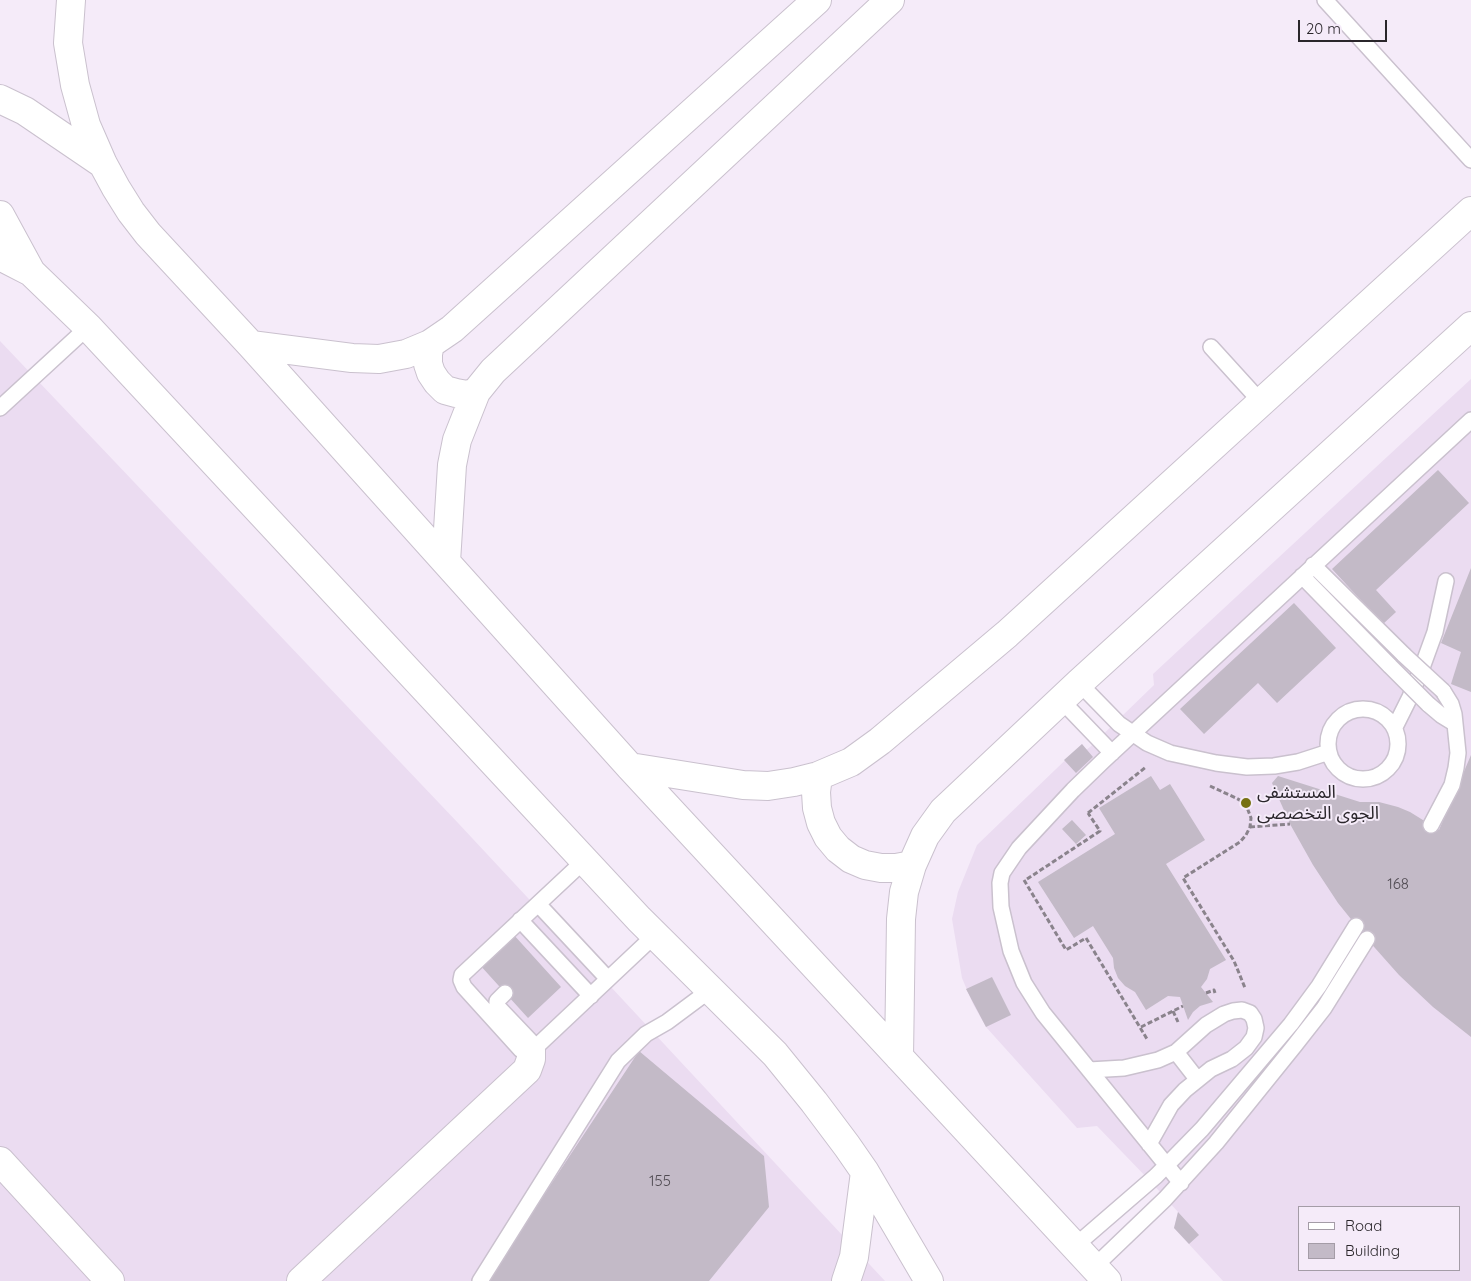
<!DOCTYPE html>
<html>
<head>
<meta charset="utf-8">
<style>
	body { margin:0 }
	#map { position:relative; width:1471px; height:1281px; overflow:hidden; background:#f5ebf9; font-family:Quicksand,sans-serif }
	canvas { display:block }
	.legend { position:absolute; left:1298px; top:1206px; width:162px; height:65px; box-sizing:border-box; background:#f5ebf9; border:1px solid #a49ca7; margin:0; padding:6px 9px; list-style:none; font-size:15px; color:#2a262b }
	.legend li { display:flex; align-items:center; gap:10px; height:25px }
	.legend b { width:25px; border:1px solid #a49ca7 }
	.scale { position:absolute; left:1298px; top:20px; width:89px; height:22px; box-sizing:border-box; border:2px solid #2a262b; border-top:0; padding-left:6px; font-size:15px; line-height:18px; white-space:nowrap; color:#2a262b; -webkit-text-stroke:4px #f5ebf9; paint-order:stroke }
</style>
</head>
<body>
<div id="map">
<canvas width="1471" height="1281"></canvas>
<ul class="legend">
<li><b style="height:6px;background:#fff"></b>Road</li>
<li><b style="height:14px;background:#c3bac7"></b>Building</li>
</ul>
<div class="scale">20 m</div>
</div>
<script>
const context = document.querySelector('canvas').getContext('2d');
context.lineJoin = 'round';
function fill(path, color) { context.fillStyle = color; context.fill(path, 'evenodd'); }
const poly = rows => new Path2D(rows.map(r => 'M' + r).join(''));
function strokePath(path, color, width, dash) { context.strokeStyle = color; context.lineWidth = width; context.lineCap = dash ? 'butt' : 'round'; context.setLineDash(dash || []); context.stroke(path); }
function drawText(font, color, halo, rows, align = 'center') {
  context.font = font + ' Quicksand,"Noto Sans Arabic",sans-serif'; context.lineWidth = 4; context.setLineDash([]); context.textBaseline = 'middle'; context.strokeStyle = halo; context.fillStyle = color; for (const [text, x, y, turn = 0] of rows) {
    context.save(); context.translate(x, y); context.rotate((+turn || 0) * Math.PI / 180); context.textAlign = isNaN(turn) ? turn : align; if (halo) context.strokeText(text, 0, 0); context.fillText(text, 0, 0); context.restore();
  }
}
fill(poly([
	[0,341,459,824,885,1281,0,1281],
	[1471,379,1471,1281,1223,1281,1174,1228,1178,1212,1150,1181,1097,1126,1077,1128,986,1027,973,1004,962,978,952,919,958,892,977,845,1082,744,1086,750,1090,747,1154,685,1153,674],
	[1300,1207,1460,1207,1460,1270,1300,1270]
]), '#ebdcf1');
fill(poly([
	[1438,470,1469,503,1376,590,1396,612,1383,624,1332,569],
	[1471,568,1471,692,1451,684,1461,652,1441,643],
	[1294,603,1336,648,1277,703,1258,683,1204,734,1180,709],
	[1082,744,1093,757,1076,773,1064,760],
	[1471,755,1471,1037,1433,1007,1399,975,1367,939,1338,903,1313,865,1290,824,1272,783,1278,776,1360,802,1379,802,1398,807,1410,812,1439,830],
	[1151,776,1160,790,1170,784,1205,840,1166,864,1226,960,1210,969,1207,979,1201,987,1213,1002,1200,1006,1193,1012,1188,1020,1180,997,1168,996,1146,1010,1135,992,1125,986,1118,978,1114,968,1113,958,1093,926,1074,938,1038,882,1115,834,1099,808],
	[1072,820,1086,835,1076,844,1062,829],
	[513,934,561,987,528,1018,479,964],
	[992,977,1011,1015,986,1027,966,989],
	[639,1051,764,1156,769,1207,709,1281,487,1281],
	[1178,1212,1199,1235,1189,1244,1174,1228]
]), '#c3bac7');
const service = poly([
	[1325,0,1471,160],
	[1211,347,1261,402],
	[0,408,88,327],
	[1313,565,1404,655],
	[1302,576,1390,666],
	[1079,683,1119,724,1147,743,1170,753,1216,763,1247,767,1274,766,1298,762,1329,752],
	[1061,700,1112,753],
	[1428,704,1441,715,1454,723],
	'1328 744a35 35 0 1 1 70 0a35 35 0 1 1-70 0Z',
	[1395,727,1410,697,1423,665,1435,632,1446,581],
	[1431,825,1452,785,1456,768,1458,753,1454,714,1451,704,1443,691],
	[585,860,462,975,461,980,464,987,521,1050,528,1051,536,1047,655,935],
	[538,904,608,979],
	[520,920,591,996],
	[505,993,497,1001,497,1006,536,1047],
	[1176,1052,1197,1079],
	[1089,1070,1124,1068,1158,1060,1176,1052,1206,1025,1224,1014,1233,1011,1242,1010,1250,1013,1254,1019,1256,1028,1254,1037,1246,1048,1232,1059,1211,1069,1185,1090,1171,1105,1149,1144],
	[1181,1183,1043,1013,1024,983,1011,951,1001,907,1000,883,1002,873,1019,848,1073,790,1103,761,1471,420],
	[1075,1246,1156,1176,1202,1129,1291,1024,1319,986,1356,926],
	[1094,1267,1165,1199,1216,1143,1295,1045,1324,1008,1367,939],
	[480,1281,618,1061,646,1034,667,1022,710,990]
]);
const minor = poly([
	[301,1281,527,1070,531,1059,531,1050]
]);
const tertiary = poly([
	[71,0,68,43,75,85,86,125,103,164,116,188,131,212,148,234,251,345,630,767,1107,1281],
	[0,99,25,111,103,164],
	[0,215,31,272],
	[0,256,31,272,88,327,639,919,775,1054,814,1102,847,1146,865,1172,929,1281],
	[430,344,428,354,428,364,431,373,437,382,445,390,456,393,467,395,476,392],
	[251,345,352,358,379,359,406,354,430,344,452,329,817,0],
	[446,562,452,465,457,440,476,392,493,371,890,0],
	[630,767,743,785,768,786,794,782,818,776,851,762,880,741,1007,634,1471,211],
	[818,776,816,792,817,808,821,823,828,837,838,849,851,859,865,865,881,868,896,868,912,865],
	[899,1057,901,919,904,892,912,865,925,836,943,811,1079,683,1471,326],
	[0,1161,110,1281],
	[846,1281,854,1257,865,1172]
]);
strokePath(service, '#cac1ce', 18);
strokePath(minor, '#cac1ce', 30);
strokePath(tertiary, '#cac1ce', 30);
strokePath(poly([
	[1210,786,1236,798,1243,802,1248,810,1251,818,1250,827,1246,835,1240,842,1183,878,1234,961,1239,973,1245,988],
	[1088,813,1146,767],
	[1250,827,1290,824],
	[1027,879,1100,831,1088,813],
	[1024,880,1066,950,1086,938,1147,1039],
	[1206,993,1214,990,1215,993],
	[1173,1011,1178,1022],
	[1141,1027,1183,1006]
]), '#8a838c', 3, [5, 2.5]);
strokePath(service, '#fff', 15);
strokePath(minor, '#fff', 28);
strokePath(tertiary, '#fff', 28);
const serviceBridge = poly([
	[1404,655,1443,691],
	[1390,666,1428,704]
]);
strokePath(serviceBridge, '#cac1ce', 18, []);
strokePath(serviceBridge, '#fff', 15);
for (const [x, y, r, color] of [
	[1246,803,6,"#777112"]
]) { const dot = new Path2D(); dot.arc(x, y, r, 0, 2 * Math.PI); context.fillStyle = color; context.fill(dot); strokePath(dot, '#f5ebf9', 2); }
drawText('15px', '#504b52', null, [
	["168",1398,884],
	["155",660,1181]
]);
drawText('18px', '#2a262b', '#f5ebf9', [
	["المستشفى",1257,793],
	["الجوى التخصصى",1257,814]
], 'left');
</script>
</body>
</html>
